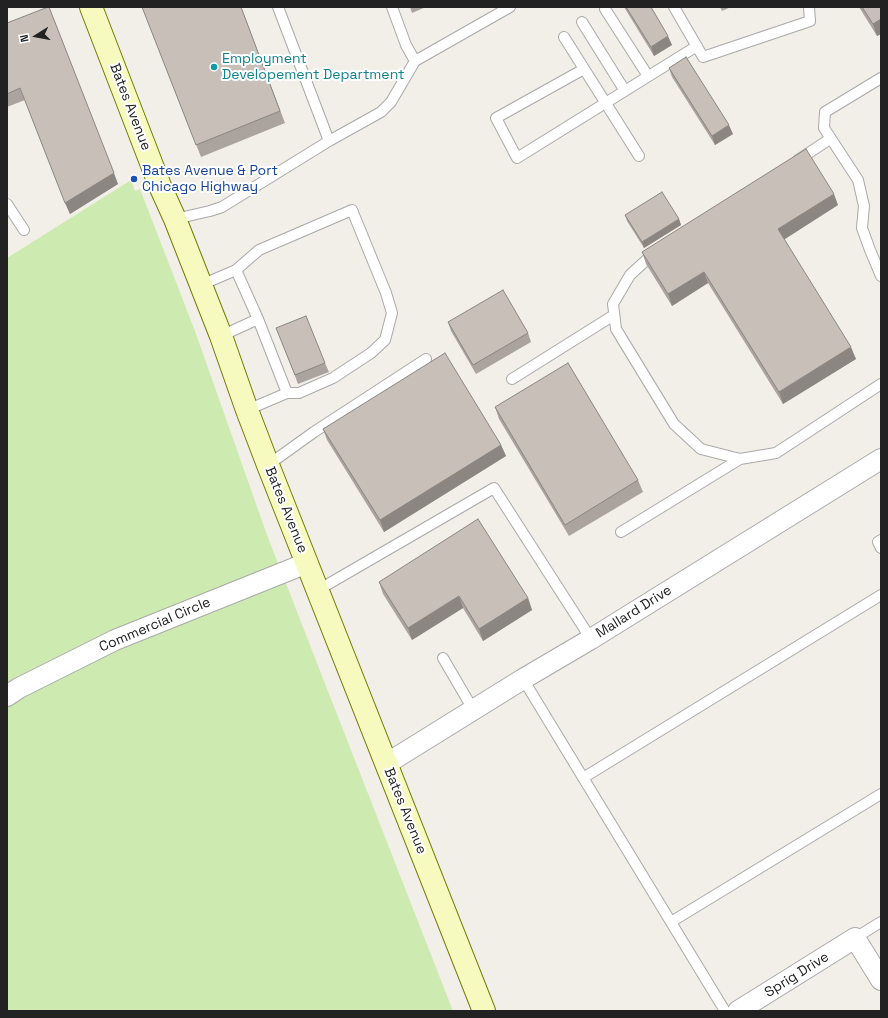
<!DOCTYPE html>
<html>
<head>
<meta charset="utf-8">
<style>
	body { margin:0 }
	#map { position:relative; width:888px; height:1018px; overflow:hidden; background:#f2efe9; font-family:"Space Grotesk",sans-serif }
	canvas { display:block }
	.frame { position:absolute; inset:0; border:8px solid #222; pointer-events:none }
	.north { position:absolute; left:16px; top:16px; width:40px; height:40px; -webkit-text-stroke:3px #fff; paint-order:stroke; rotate:259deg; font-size:11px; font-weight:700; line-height:16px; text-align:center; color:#222 }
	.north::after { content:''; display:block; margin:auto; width:14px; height:18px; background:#222; clip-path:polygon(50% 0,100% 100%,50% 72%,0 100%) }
</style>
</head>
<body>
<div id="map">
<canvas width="888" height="1018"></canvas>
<div class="frame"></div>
<div class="north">N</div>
</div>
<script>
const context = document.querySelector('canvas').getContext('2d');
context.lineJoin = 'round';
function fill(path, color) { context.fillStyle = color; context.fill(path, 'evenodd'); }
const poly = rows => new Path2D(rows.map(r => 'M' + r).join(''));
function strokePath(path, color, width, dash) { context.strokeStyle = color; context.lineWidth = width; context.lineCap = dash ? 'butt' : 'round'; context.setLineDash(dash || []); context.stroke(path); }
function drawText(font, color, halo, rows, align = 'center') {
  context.font = font + ' "Space Grotesk",sans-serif'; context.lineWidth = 4; context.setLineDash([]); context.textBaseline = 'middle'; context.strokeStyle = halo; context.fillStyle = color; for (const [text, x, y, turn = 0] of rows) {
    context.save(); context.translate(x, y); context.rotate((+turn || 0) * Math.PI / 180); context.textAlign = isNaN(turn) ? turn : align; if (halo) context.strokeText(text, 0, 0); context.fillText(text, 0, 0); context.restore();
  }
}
fill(poly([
	[131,180,135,191,140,189,195,331,267,535,453,1011,7,1011,7,258]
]), '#cdebb0');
const lane = poly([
	[278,7,329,141],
	[392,7,406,45,415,61],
	[674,7,703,57,810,21,809,7],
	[605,9,648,76],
	[582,22,625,91],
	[564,37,639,156],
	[584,69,496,118,517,158,697,46],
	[881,78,825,112,824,128,858,180,864,206,862,228,870,250,881,276],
	[798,160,830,139],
	[7,204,24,230],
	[175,219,210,211,222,207,329,141,381,112,391,102,415,61,510,7],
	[654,253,630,275,613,304,616,329,674,424,701,449,740,459,776,453,881,384],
	[236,270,259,250,352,210,386,293,392,313,385,340,371,353,333,378,299,393,287,393],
	[201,285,236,270,258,319],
	[221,336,258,319,287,393,247,410],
	[512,379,614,315],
	[268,465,314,432,426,359],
	[621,532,740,459],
	[881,540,878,542,881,548],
	[318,590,494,488,591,639],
	[443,658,474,711],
	[523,679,725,1011],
	[583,778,881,595],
	[671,922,881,794],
	[855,938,881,922]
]);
const street = poly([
	[7,696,19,688,115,640,307,563],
	[386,764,523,679,591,639,881,459],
	[738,1011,855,938,881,980]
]);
const secondary = poly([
	[91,7,160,186,175,219,221,336,247,410,268,465,484,1011]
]);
strokePath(lane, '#a9a9a9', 12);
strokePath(street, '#a9a9a9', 22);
strokePath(secondary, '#707d05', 24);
strokePath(lane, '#fff', 10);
strokePath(street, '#fff', 20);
strokePath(secondary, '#f7fabf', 22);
fill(poly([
	[142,7,241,7,285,123,201,157],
	[410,7,426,7,412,13],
	[624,7,651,7,672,45,654,56],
	[720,7,731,7,722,11],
	[859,7,881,7,881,34,877,36],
	[7,23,118,184,70,214,25,100,7,107],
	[669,68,733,134,715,145,672,77],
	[838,205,784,239,856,359,783,404,708,283,672,306,646,264,642,252],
	[625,215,679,219,681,225,644,248,627,221],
	[448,322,528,333,531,342,476,374,451,331],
	[280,337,325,363,329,372,298,384],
	[495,407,638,480,643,492,569,536,499,419],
	[323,429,501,445,506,456,384,532,327,440],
	[379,582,528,598,532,610,483,641,463,608,412,640,383,594]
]), '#aba49e');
fill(poly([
	[881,19,881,34,877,36,873,24],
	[668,36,672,45,654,56,651,47],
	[729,125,733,134,715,145,712,136],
	[114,173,118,184,70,214,65,203],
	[834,194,838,205,782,241,778,229],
	[679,219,681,225,644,248,642,242],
	[704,272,708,283,672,306,668,294],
	[851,347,856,359,783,404,779,392],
	[501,445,506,456,384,532,380,520],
	[459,596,463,608,412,640,408,628],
	[528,598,532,610,483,641,479,629]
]), '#8b8681');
const building = poly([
	[48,7,49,7,114,173,65,203,20,88,7,94,7,23,48,7],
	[142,7,241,7,280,111,196,145,142,7],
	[626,7,651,7,668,36,651,47,626,7],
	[862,7,881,7,881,19,873,24,862,7],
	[686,57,729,125,712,136,669,68,686,57],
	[806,149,834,194,778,229,851,347,779,392,704,272,668,294,642,252,806,149],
	[662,192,679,219,642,242,625,215,662,192],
	[503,290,528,333,473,365,448,322,503,290],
	[306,316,325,363,295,375,276,328,306,316],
	[445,353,501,445,380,520,323,429,445,353],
	[568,363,638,480,565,525,495,407,568,363],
	[478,519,528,598,479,629,459,596,408,628,379,582,478,519]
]);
fill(building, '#c7bfb8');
strokePath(building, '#8b8681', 1);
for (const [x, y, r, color] of [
	[214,67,4,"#0f9aa8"],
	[134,179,4,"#1a4fb4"]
]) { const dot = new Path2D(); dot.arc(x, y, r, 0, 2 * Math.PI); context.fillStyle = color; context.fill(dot); strokePath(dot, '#fff', 1.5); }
drawText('14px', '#0d838f', '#fff', [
	["Employment",222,59],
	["Developement Department",222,75]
], 'left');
drawText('14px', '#222', '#fff', [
	["Bates Avenue",130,107,69],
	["Bates Avenue",286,510,68],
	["Mallard Drive",634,612,-32],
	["Commercial Circle",155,625,-23],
	["Bates Avenue",405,811,68],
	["Sprig Drive",797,975,-32]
]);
drawText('14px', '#164399', '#fff', [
	["Bates Avenue & Port",142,171],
	["Chicago Highway",142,187]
], 'left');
</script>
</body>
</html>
